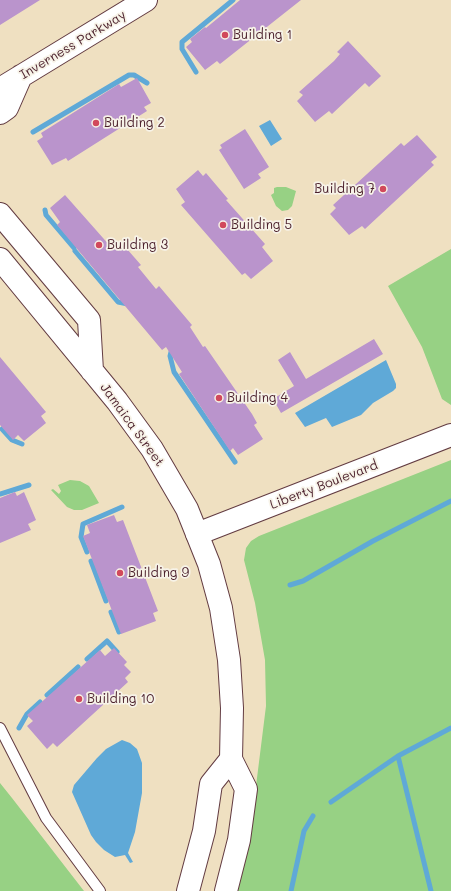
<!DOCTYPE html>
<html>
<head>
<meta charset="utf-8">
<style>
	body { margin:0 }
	canvas { display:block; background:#efe0c1 }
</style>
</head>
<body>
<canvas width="451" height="891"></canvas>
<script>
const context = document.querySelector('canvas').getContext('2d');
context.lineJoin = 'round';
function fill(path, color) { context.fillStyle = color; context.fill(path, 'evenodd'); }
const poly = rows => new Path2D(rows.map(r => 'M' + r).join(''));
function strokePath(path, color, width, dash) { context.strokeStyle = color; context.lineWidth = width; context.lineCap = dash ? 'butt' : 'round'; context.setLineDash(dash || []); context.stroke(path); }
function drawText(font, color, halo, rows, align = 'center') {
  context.font = font + ' Mali,sans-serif'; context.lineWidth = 3.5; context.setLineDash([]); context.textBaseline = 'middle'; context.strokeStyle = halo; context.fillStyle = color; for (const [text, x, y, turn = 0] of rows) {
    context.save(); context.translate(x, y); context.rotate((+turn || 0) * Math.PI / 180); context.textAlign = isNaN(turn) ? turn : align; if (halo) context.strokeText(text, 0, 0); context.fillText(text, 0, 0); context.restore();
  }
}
fill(poly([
	[277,187,286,187,296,191,292,206,288,210,282,211,276,206,271,195,274,193,274,188],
	[451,249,451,405,442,399,422,347,388,286],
	[451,460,451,891,236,891,256,786,266,706,265,660,255,603,244,560,246,548,251,541,259,536],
	[70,480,80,481,89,486,99,503,82,510,74,510,67,507,51,490,53,489,59,494,61,491,58,485],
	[0,783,12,798,84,891,0,891]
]), '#97d184');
fill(poly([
	[270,120,282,139,271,146,259,126],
	[386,360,396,384,396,388,393,391,373,403,361,415,332,427,326,418,305,427,295,413],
	[122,740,130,743,137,749,142,763,142,793,135,832,128,853,133,862,130,863,125,855,115,857,104,850,96,842,91,835,72,792,74,785,97,758,106,749]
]), '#5fa9d7');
strokePath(poly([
	[196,72,182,49,182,42,233,0],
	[33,132,129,75,134,75,147,83],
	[45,210,46,215,74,248],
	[75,251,118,302,128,304],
	[172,348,170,356,174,372,235,462],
	[2,429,12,440,22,444],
	[0,494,29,485],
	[87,552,81,537,83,524,122,507],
	[91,561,106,601],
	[290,585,303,581,373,541,451,501],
	[111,612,119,632],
	[87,659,107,641,117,652],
	[47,695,78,667],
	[19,728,27,714,40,702],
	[398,756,431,891],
	[331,802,398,756,451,728],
	[291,891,304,831,313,816]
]), '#5fa9d7', 5);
fill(poly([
	[0,0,40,0,0,25],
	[240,0,301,0,220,64,217,61,205,70,186,47,192,42,190,39,205,27,206,28],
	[348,41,381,76,369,87,365,83,332,114,329,111,315,122,297,101,303,95,299,92,334,61,340,54,337,52],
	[137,78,151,103,144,107,147,111,68,161,66,158,52,165,37,141,43,137,41,133,119,84,121,87],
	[245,129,269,167,258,174,261,178,244,189,219,150,222,148,220,145],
	[417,135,437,157,431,162,434,165,365,229,362,226,349,235,330,214,336,208,333,205,401,143,404,146],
	[198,170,203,176,206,173,228,199,226,200,265,244,262,247,273,261,251,279,245,273,242,275,181,205,185,202,176,189],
	[65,195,111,247,120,241,141,265,138,267,156,289,159,286,192,325,190,327,203,347,205,346,252,414,257,423,254,425,263,439,238,455,233,448,230,451,179,374,182,372,166,347,162,350,57,225,60,222,50,208],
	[374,339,383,354,281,413,273,399,294,386,278,360,290,352,306,379],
	[0,357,46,412,41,416,46,423,24,441,18,435,13,440,0,425],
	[15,492,17,496,24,492,36,520,28,524,31,530,0,543,0,498],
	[114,515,117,522,123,520,158,611,153,613,156,621,121,634,83,536,90,533,87,525],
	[114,648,127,662,124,665,131,672,125,678,128,682,57,747,53,743,47,749,27,726,33,721,27,715,100,650,105,656]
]), '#ba94cc');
const service = poly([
	[0,728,46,818,100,891]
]);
const tertiary = poly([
	[197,534,451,435]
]);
const secondary = poly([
	[0,89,146,0],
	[0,113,7,108,21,76],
	[0,214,89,320,92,371],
	[0,259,117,401,152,449,187,509,209,564,221,608,229,660,232,708,231,759,246,789,239,840,226,891],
	[188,891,204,831,211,784,231,759]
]);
strokePath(service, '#633c42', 12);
strokePath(tertiary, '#633c42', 24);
strokePath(secondary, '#633c42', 24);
strokePath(service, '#fff', 10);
strokePath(tertiary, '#fff', 22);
strokePath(secondary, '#fff', 22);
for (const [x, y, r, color] of [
	[225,35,4,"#d1495b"],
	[96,123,4,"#d1495b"],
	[383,189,4,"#d1495b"],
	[223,225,4,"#d1495b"],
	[99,245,4,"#d1495b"],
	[219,398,4,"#d1495b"],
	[120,573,4,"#d1495b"],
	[79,699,4,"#d1495b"]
]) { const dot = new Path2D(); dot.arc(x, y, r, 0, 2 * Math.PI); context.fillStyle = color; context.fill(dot); strokePath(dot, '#f7f3e8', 1.5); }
drawText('13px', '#4a1f2b', '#f7f3e8', [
	["Building 1",233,35],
	["Building 2",104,123],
	["Building 7",375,189,"right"],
	["Building 5",231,225],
	["Building 3",107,245],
	["Building 4",227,398],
	["Building 9",128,573],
	["Building 10",87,699]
], 'left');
drawText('13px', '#4a1f2b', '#f7f3e8', [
	["Inverness Parkway",73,45,-31],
	["Jamaica Street",132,425,54],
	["Liberty Boulevard",324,485,-21]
]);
</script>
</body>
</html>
